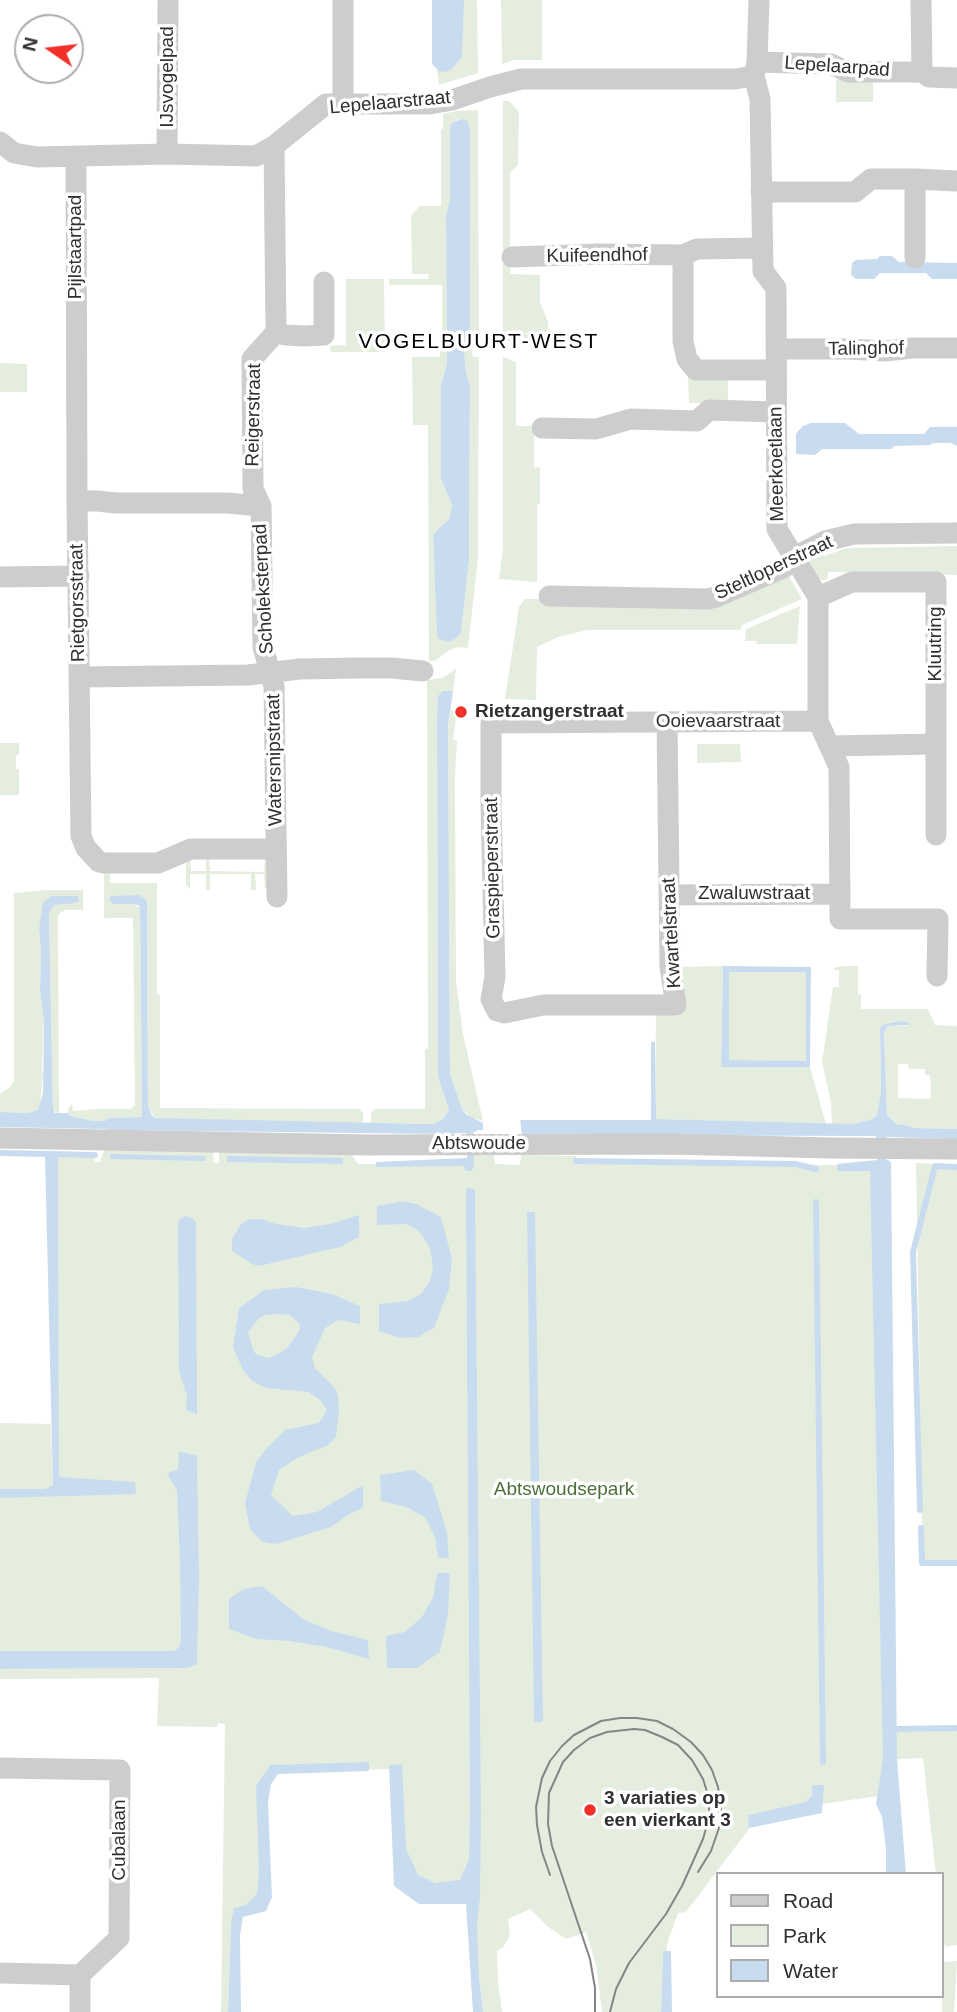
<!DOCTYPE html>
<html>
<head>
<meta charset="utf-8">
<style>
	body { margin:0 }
	#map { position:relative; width:957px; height:2012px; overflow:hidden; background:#fff; font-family:Helvetica,sans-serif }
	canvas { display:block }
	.legend { position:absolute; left:716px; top:1872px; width:228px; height:126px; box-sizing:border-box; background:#fff; border:2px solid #acacac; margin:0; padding:9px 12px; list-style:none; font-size:21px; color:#303030 }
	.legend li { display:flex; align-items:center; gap:14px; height:35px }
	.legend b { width:35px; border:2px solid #acacac }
	.north { position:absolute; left:14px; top:14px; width:70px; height:70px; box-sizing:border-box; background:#fff; border:2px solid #acacac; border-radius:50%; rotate:284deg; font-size:19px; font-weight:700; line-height:28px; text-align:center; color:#303030 }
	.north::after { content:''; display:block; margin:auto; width:24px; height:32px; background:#f13029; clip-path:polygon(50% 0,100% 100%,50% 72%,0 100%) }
</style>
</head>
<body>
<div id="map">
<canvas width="957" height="2012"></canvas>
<ul class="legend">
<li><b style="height:9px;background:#cdcdcd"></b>Road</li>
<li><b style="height:19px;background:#e5eede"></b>Park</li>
<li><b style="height:19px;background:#c9dcef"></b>Water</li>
</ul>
<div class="north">N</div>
</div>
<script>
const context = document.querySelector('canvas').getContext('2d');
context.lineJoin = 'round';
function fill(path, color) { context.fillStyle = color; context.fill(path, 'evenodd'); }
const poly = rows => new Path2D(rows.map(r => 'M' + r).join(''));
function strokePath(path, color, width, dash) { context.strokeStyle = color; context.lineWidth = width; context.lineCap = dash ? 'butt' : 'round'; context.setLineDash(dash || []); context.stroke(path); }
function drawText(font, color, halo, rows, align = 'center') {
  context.font = font + ' Helvetica,sans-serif'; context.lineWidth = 7; context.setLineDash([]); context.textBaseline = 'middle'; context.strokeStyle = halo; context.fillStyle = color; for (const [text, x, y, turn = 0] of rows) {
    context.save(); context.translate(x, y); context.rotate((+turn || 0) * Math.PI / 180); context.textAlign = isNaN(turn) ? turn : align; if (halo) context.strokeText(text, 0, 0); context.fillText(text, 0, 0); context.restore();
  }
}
fill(poly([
	[463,0,477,0,478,73,439,85,437,70,451,70,462,57],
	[501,0,542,0,542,60,514,60,502,64],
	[873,78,873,102,836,102,836,79],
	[503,101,509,101,519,112,518,165,510,173,510,274,540,275,540,302,548,322,549,341,503,342],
	[478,110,479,335,474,336,472,353,473,357,479,357,478,558,468,648,458,647,448,651,435,661,429,661,428,425,413,425,412,357,440,357,440,351,426,351,427,346,447,346,447,363,441,385,441,479,452,505,449,519,433,534,438,638,461,633,469,561,470,386,466,372,464,350,464,342,468,333,462,119,454,121,450,126,450,198,446,216,447,339,442,339,442,285,389,285,389,279,429,279,428,274,412,274,411,215,420,206,441,206,441,129,443,129,443,114,456,111],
	[346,279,384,279,385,352,331,352,330,346,346,345],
	[503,357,516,362,516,426,534,426,534,468,540,467,540,503,537,505,537,582,499,579,503,547],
	[0,363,27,364,27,392,0,392],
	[688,377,728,377,728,403,689,403],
	[957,546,957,575,828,572,827,580,816,580,804,556,820,548,824,556,847,548],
	[787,573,802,599,742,625,741,630,587,630,558,637,537,647,536,700,505,699,519,607,525,599,549,599,705,605],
	[800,606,797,644,757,644,756,641,745,641,746,629],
	[456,669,453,691,443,691,437,723,438,1068,438,1077,449,1110,444,1118,434,1124,371,1123,371,1112,375,1109,425,1109,425,1049,428,1049,427,680,442,678],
	[451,710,457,711,453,740,457,741,455,775,456,981,463,1034,483,1121,471,1117,462,1109,450,1074,448,726],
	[0,743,19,743,19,755,16,755,16,769,19,769,19,795,0,795],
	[697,744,740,744,741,762,697,763],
	[190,857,191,871,206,871,206,857,209,857,210,871,264,872,265,857,267,858,267,888,265,889,264,874,255,874,256,890,251,890,251,874,210,874,210,890,206,890,206,874,190,874,190,889,186,885,186,861],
	[104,870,110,870,110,883,157,883,157,994,160,995,160,1108,359,1109,363,1113,363,1123,160,1119,153,1116,148,1105,147,902,113,904,132,904,140,907,142,1117,109,1118,105,1121,93,1121,71,1116,68,1113,68,1109,72,1104,73,1111,98,1109,131,1109,135,1105,133,918,106,918,104,919],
	[47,890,83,890,83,910,65,910,60,913,58,917,59,1110,58,1114,53,1109,49,913,52,906,58,903,76,903,51,896,39,929,41,950,40,991,44,1022,42,1066,43,1076,40,1105,38,1110,28,1113,0,1112,0,1094,10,1087,14,1080,14,893],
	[723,966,721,1066,810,1067,826,1124,655,1119,656,1013,683,1012,682,977,678,967],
	[846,966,858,966,858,994,861,995,861,1009,928,1009,935,1025,957,1026,957,1129,913,1128,910,1126,898,1124,887,1115,884,1032,888,1026,908,1026,908,1022,898,1021,891,1022,880,1031,881,1092,877,1115,870,1120,852,1124,832,1125,831,1102,822,1062,833,987,839,987,839,970,833,970,836,967],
	[898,1064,908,1064,909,1069,925,1069,925,1075,930,1075,931,1089,930,1099,898,1098],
	[729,972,807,972,806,1061,729,1061],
	[104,1150,213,1150,214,1163,219,1163,219,1150,348,1153,353,1156,358,1164,473,1164,473,1155,494,1155,495,1164,520,1165,521,1155,576,1156,577,1161,885,1166,886,1795,815,1805,749,1823,749,1829,686,1912,678,1913,667,1944,667,1951,663,1952,661,2012,602,2012,596,1965,586,1932,566,1939,548,1927,530,1909,508,1919,510,1936,503,1947,497,1951,498,1981,502,2012,483,2012,470,1893,404,1881,397,1769,274,1771,265,1784,263,1897,231,1922,228,2012,221,2012,225,1724,218,1723,217,1727,157,1726,159,1678,0,1679,0,1669,159,1668,0,1659,0,1494,56,1492,58,1156,95,1155,95,1162,100,1162],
	[916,1163,957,1165,957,1565,923,1566],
	[0,1423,51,1424,53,1485,45,1489,0,1489],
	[957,1728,957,1945,945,1947,941,1919,941,1874,936,1874,923,1758,897,1759,896,1729],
	[957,1961,954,2012,942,2012,943,1962]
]), '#e5eede');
fill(poly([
	[432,0,464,0,462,57,451,70,445,72,439,71,432,64],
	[462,119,467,120,470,128,470,327,464,342,464,350,466,372,470,386,469,561,461,633,455,639,447,642,438,638,437,633,433,534,449,519,452,505,441,479,441,385,447,363,446,216,450,198,450,126,453,122],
	[880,256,892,256,899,262,957,263,957,279,932,279,926,273,880,273,874,279,856,279,851,275,852,263,856,260,877,259],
	[811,423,845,423,859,434,924,434,930,427,957,427,957,446,951,443,933,443,930,445,894,446,891,449,822,449,815,455,796,454,796,435,798,431,803,426],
	[443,691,453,691,448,726,450,1074,462,1109,466,1114,483,1123,521,1123,520,1120,651,1120,651,1042,655,1042,656,1119,852,1124,870,1120,877,1115,881,1092,880,1028,882,1025,898,1021,908,1022,910,1025,888,1026,884,1032,887,1115,897,1124,910,1126,913,1128,957,1129,957,1139,887,1137,886,1159,891,1162,897,1759,906,1874,886,1874,886,1849,882,1817,876,1804,883,1759,870,1171,837,1171,837,1164,877,1160,876,1136,522,1135,521,1130,478,1130,473,1133,474,1165,472,1171,465,1171,464,1166,376,1167,376,1162,467,1158,466,1133,446,1134,111,1130,103,1129,0,1127,0,1112,28,1113,38,1110,43,1093,44,1022,40,991,41,950,39,929,43,903,51,896,78,896,79,901,76,903,54,905,49,913,53,1109,55,1113,68,1113,71,1116,93,1121,105,1121,108,1118,142,1117,140,907,138,905,132,904,113,904,109,899,111,896,138,895,144,898,147,902,148,1105,152,1116,156,1118,428,1124,434,1124,444,1118,449,1110,438,1077,438,1068,437,723,438,696],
	[723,966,811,967,810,1067,721,1067],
	[729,972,806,972,806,1061,729,1060],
	[110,1154,205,1156,205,1161,110,1159],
	[45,1156,58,1156,59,1477,135,1482,136,1494,0,1498,0,1489,45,1489,53,1485],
	[227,1156,343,1158,343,1161,342,1164,227,1162],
	[466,1188,475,1189,481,1815,480,1897,477,1923,479,1976,483,2012,473,2012,466,1904,419,1904,394,1886,389,1765,402,1764,406,1849,418,1875,435,1883,460,1880,469,1860,470,1810],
	[403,1201,416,1204,441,1217,452,1259,449,1289,434,1328,418,1337,401,1338,379,1331,379,1304,408,1301,421,1294,430,1281,433,1267,430,1248,419,1231,406,1224,377,1225,377,1206],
	[527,1212,535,1212,543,1722,534,1722],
	[359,1215,359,1237,340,1247,259,1266,252,1264,232,1251,232,1239,241,1224,250,1219,262,1219,276,1224,304,1228,331,1224],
	[186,1216,192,1218,196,1222,197,1414,186,1410,187,1392,184,1391,185,1388,179,1372,178,1222,181,1218],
	[296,1287,332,1294,360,1306,360,1324,338,1320,325,1328,312,1357,315,1368,335,1388,338,1395,339,1411,336,1437,328,1445,299,1457,279,1470,271,1495,293,1516,317,1512,363,1485,363,1508,351,1513,331,1527,276,1544,262,1542,250,1529,245,1503,256,1463,266,1449,285,1430,319,1423,327,1410,320,1400,309,1392,266,1388,252,1381,243,1370,233,1347,239,1308,264,1290],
	[278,1314,290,1315,299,1323,300,1328,296,1336,286,1349,275,1356,268,1358,258,1355,254,1352,248,1333,259,1318,266,1315],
	[179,1451,197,1456,199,1578,197,1664,188,1668,0,1669,0,1651,175,1651,179,1647,181,1642,180,1565,177,1490,167,1474,178,1469],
	[414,1470,432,1484,447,1532,449,1558,438,1558,435,1537,425,1517,406,1507,381,1501,380,1475],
	[437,1573,450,1573,448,1614,440,1652,417,1668,387,1668,386,1636,405,1632,422,1617,433,1598],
	[262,1586,303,1619,331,1631,368,1640,369,1659,327,1647,289,1641,256,1639,229,1629,229,1599,244,1589],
	[369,1762,369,1771,278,1774,271,1784,268,1802,272,1897,266,1911,243,1917,240,1935,241,2012,228,2012,231,1922,234,1908,246,1905,257,1894,259,1871,256,1786,270,1765],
	[812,1785,824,1785,822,1813,749,1828,748,1815,806,1802,812,1795],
	[663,1951,671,1951,672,2012,661,2012]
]), '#c9dcef');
fill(poly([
	[520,1120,522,1135,483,1133,483,1121]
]), '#fff');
strokePath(poly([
	[0,1153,95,1155],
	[576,1161,795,1164,816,1169],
	[816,1202,823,1762],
	[920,1510,913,1252,935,1166,957,1167],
	[921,1528,922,1563,957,1563],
	[896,1729,957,1728]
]), '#c9dcef', 6);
strokePath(poly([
	[759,0,757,62,754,76,760,99,763,271,776,288,777,529,818,597,818,721,839,767,840,919,938,919,937,976],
	[921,0,922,72],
	[757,62,831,64,848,72,922,72,929,77,957,78],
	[343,103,343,0],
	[0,142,14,153,37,157,167,154,256,156,274,146,326,104,430,104,452,100,490,87,521,79,735,79,754,76],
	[167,154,168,0],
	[76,157,77,501,81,836,86,848,99,862,104,863,158,863,191,849,276,849],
	[761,192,855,192,871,179,915,179,957,181],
	[683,255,683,341,687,359,696,370,775,370],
	[512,257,599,254,683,255,697,249,762,248],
	[915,258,915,179],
	[276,332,285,335,304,336,324,335,324,282],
	[776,349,848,349,885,351,913,348,957,348],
	[542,428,596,429,631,419,697,421,709,410,776,412],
	[77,501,97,501,116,503,228,503,261,506,253,489,252,359,276,332,274,146],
	[261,506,263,647,274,686,277,897],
	[0,577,79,576],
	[549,596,708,599,716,597,785,567,794,557,825,541,854,534,957,533],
	[818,597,852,582,936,582,936,835],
	[79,677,248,675,300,669,358,668,392,668,423,671],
	[667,722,670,967,676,1005,543,1005,504,1013,497,1011,491,999,495,977,491,805,491,723,818,721],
	[830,746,936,744],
	[669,895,840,894],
	[0,1138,366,1145,671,1144,830,1148,957,1149],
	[0,1768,120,1770,119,1938,80,1975,80,2012],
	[0,1973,80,1975]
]), '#cdcdcd', 21);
strokePath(poly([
	[550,1875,542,1852,537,1825,536,1807,542,1778,550,1761,562,1746,574,1735,601,1721,620,1718,637,1718,657,1721,673,1729,691,1742,703,1755,712,1770,718,1787,721,1809,719,1828,711,1851,698,1872],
	[595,2012,595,1988,590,1959,552,1846,548,1824,549,1793,563,1762,574,1750,590,1738,607,1732,634,1729,645,1730,662,1737,678,1745,692,1760,703,1779,709,1798,709,1818,703,1839,682,1886,666,1914,629,1963,616,1989,610,2012]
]), '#858585', 2);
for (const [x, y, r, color] of [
	[461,712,7,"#f13029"],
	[590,1810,7,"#f13029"]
]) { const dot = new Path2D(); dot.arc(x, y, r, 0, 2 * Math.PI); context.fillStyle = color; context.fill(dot); strokePath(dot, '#fff', 2.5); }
drawText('19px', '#303030', '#fff', [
	["Lepelaarpad",837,67,4],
	["IJsvogelpad",168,77,-90],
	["Lepelaarstraat",390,103,-5],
	["Pijlstaartpad",76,247,-90],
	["Kuifeendhof",597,256,-1],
	["Talinghof",866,349,-1],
	["Reigerstraat",254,415,-89],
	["Meerkoetlaan",777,464,-91],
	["Steltloperstraat",774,568,-25],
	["Scholeksterpad",264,589,-93],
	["Rietgorsstraat",78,603,-91],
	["Kluutring",936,644,-90],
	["Ooievaarstraat",718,722],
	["Watersnipstraat",275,760,-91],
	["Graspieperstraat",493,868,-91],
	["Zwaluwstraat",754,894],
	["Kwartelstraat",672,933,-93],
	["Abtswoude",479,1144],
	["Cubalaan",120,1840,-90]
]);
drawText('bold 19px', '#303030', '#fff', [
	["Rietzangerstraat",475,712],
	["3 variaties op",604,1799],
	["een vierkant 3",604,1821]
], 'left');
drawText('19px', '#4d703a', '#fff', [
	["Abtswoudsepark",564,1490]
]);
context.letterSpacing = '2px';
drawText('21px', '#000', '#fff', [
	["VOGELBUURT-WEST",479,342]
]);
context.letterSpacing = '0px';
</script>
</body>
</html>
